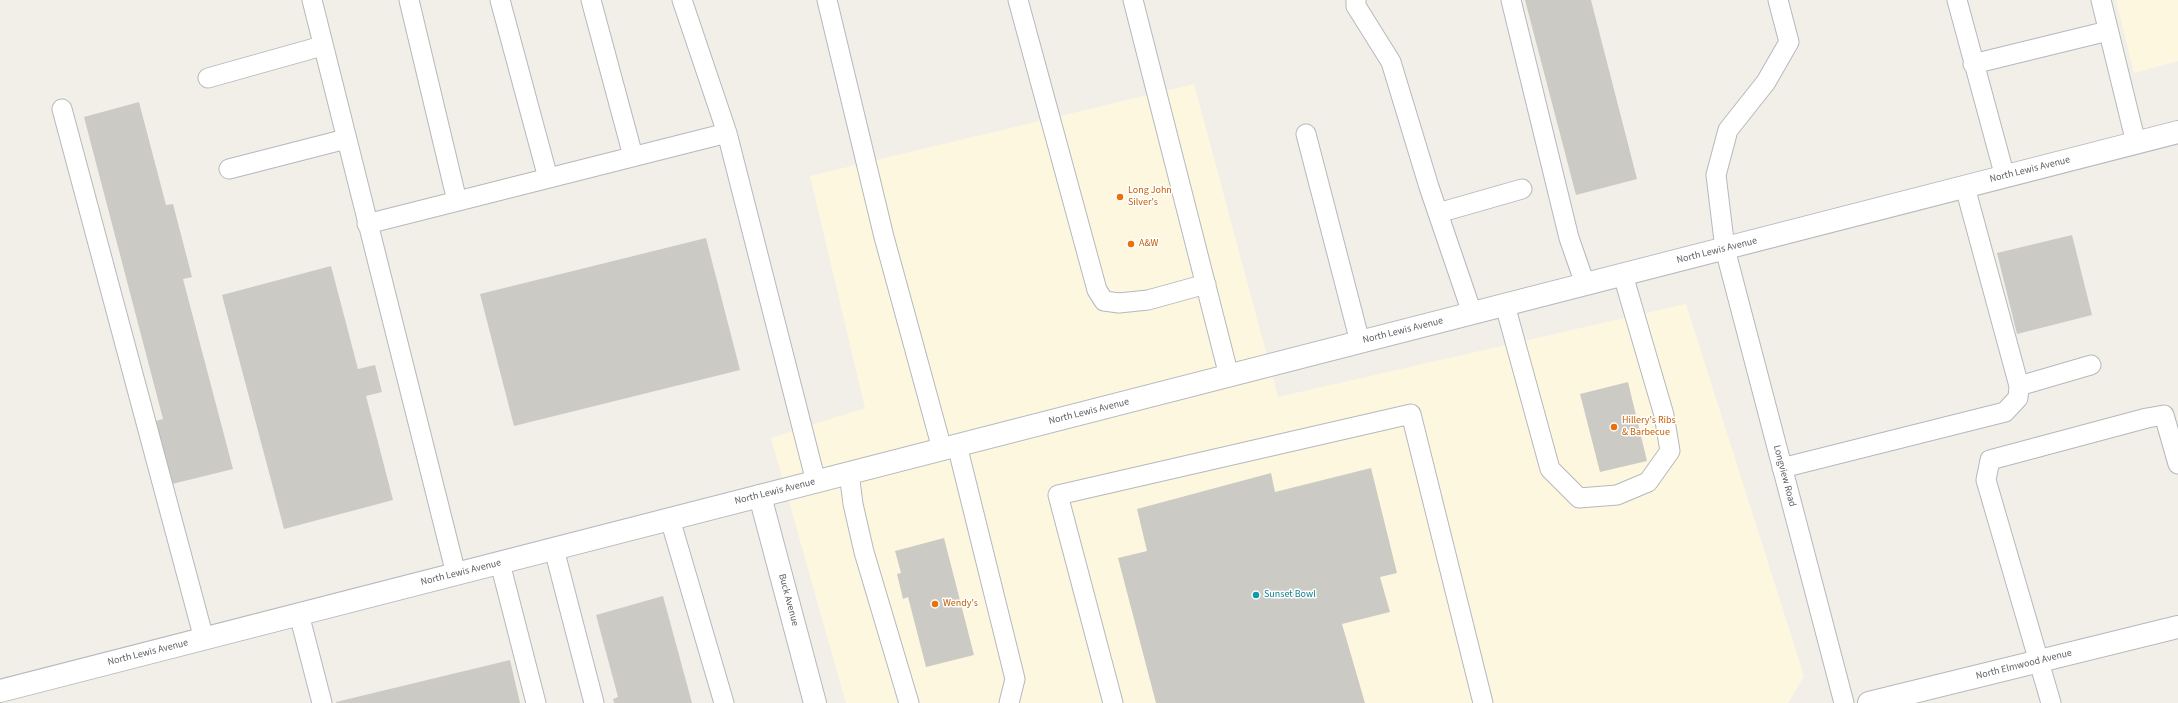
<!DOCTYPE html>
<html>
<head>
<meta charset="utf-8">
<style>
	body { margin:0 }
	canvas { display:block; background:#f1efe8 }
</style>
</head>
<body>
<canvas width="2178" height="703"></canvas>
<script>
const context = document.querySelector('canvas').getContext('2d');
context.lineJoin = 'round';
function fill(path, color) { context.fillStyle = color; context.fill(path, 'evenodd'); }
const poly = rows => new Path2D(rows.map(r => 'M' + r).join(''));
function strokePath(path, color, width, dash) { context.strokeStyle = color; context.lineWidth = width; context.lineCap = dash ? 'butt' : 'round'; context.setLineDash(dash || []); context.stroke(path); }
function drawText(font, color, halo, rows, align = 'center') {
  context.font = font + ' "Source Sans 3",sans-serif'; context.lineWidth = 3; context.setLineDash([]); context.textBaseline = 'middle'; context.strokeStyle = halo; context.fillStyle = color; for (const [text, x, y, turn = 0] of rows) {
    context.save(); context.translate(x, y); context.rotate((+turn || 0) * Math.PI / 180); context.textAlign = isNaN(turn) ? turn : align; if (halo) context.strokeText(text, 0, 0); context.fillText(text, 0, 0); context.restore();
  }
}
fill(poly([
	[2116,0,2178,0,2178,61,2134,73],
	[1194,84,1278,397,1686,304,1804,676,1788,703,846,703,771,438,865,408,810,176]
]), '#fef7e0');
fill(poly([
	[1525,0,1591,0,1637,179,1576,195],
	[139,102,166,205,173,204,192,277,183,279,233,469,168,485,152,422,163,419,84,117],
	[2072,235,2092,315,2017,334,1997,253],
	[706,238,740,370,514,426,480,294],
	[331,266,358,369,375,365,382,392,366,396,393,500,284,529,222,295],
	[1628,382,1647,461,1600,472,1580,394],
	[1371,468,1397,573,1380,577,1390,612,1342,624,1365,703,1156,703,1118,558,1147,551,1137,509,1271,473,1275,492],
	[944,538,974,655,926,667,908,597,903,599,897,574,901,573,895,551],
	[663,596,692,703,614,703,613,699,618,697,596,615],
	[510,660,520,703,336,703,336,702]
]), '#cccac5');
const lane = poly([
	[312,0,456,574],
	[409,0,457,201],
	[500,0,548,178],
	[591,0,633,156],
	[682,0,727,133,816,482],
	[827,0,884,237,942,449],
	[1018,0,1097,290,1104,301,1119,303,1148,300,1206,284],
	[1133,0,1229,376],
	[1356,0,1356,6,1391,62,1429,187,1472,313],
	[1511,0,1569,238,1585,284],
	[1778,0,1789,42,1766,82,1728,130,1716,175,1725,249,1844,703],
	[1957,0,2005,177],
	[2101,0,2136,143],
	[1973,64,2108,31],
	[208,78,322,46],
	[62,109,204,639],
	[1306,134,1360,342],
	[229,169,346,139],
	[1438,213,1522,189],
	[367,224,727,133],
	[1505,305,1550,469,1579,498,1617,495,1648,482,1670,451,1664,415,1623,275],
	[2019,386,2091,365],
	[957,445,1015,679,1009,703],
	[1782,468,2005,412,2018,398,2019,386,1965,187],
	[849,473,853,504,864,552,909,703],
	[670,519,724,703],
	[554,549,594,703],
	[500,563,536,703],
	[299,614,322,703],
	[1113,703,1058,495,1411,414,1483,703],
	[2051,703,1986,480,1990,460,2147,418,2164,415,2178,464]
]);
const street = poly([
	[760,496,815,703],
	[1869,703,2178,627]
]);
const secondary = poly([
	[0,691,2178,132]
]);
strokePath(lane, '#b5b8bc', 21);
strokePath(street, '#b5b8bc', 24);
strokePath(secondary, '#b6babf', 24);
strokePath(lane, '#fff', 19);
strokePath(street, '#fff', 22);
strokePath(secondary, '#fff', 22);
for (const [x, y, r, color] of [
	[1120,197,4,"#e8710a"],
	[1131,244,4,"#e8710a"],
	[1614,427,4,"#e8710a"],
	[1256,595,4,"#0f9aa8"],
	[935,604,4,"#e8710a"]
]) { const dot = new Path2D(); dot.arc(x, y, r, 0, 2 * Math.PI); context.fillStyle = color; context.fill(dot); strokePath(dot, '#fff', 1.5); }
drawText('10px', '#5f6368', '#fff', [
	["North Lewis Avenue",2030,170,-14],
	["North Lewis Avenue",1717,251,-14],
	["North Lewis Avenue",1403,331,-14],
	["North Lewis Avenue",1089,412,-14],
	["Longview Road",1784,476,75],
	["North Lewis Avenue",775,492,-14],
	["North Lewis Avenue",461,573,-14],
	["Buck Avenue",788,600,75],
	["North Lewis Avenue",148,653,-14],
	["North Elmwood Avenue",2024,665,-14]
]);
drawText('10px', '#c56008', '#fff', [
	["Long John",1128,191],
	["Silver's",1128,203],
	["A&W",1139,244],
	["Hillery's Ribs",1622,421],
	["& Barbecue",1622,433],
	["Wendy's",943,604]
], 'left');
drawText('10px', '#0d838f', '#fff', [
	["Sunset Bowl",1264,595]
], 'left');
</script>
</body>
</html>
